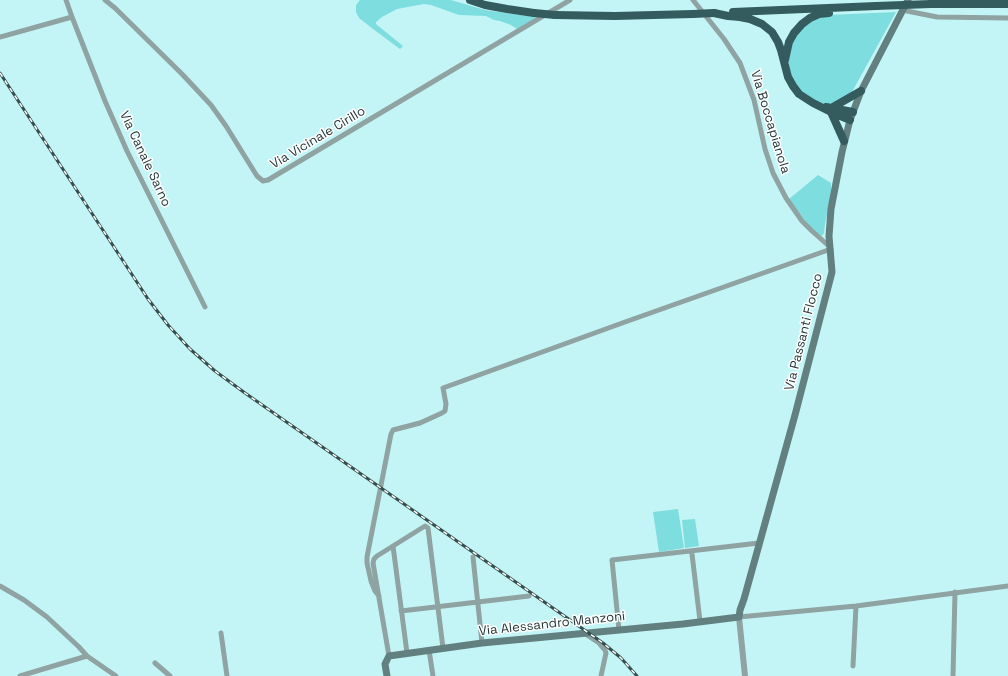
<!DOCTYPE html>
<html>
<head>
<meta charset="utf-8">
<style>
	body { margin:0 }
	canvas { display:block; background:#c4f5f6 }
</style>
</head>
<body>
<canvas width="1008" height="676"></canvas>
<script>
const context = document.querySelector('canvas').getContext('2d');
context.lineJoin = 'round';
function fill(path, color) { context.fillStyle = color; context.fill(path, 'evenodd'); }
const poly = rows => new Path2D(rows.map(r => 'M' + r).join(''));
function strokePath(path, color, width, dash) { context.strokeStyle = color; context.lineWidth = width; context.lineCap = dash ? 'butt' : 'round'; context.setLineDash(dash || []); context.stroke(path); }
function drawText(font, color, halo, rows, align = 'center') {
  context.font = font + ' "Space Grotesk",sans-serif'; context.lineWidth = 3; context.setLineDash([]); context.textBaseline = 'middle'; context.strokeStyle = halo; context.fillStyle = color; for (const [text, x, y, turn = 0] of rows) {
    context.save(); context.translate(x, y); context.rotate((+turn || 0) * Math.PI / 180); context.textAlign = isNaN(turn) ? turn : align; if (halo) context.strokeText(text, 0, 0); context.fillText(text, 0, 0); context.restore();
  }
}
fill(poly([
	[360,0,451,0,485,10,535,17,535,18,517,29,511,25,500,21,494,20,486,16,459,15,431,5,424,4,397,9,382,17,376,22,376,24,403,46,400,49,373,29,359,18,356,12,356,5],
	[896,12,852,92,833,103,829,104,820,103,800,91,791,77,788,61,792,40,807,23,828,15],
	[818,175,831,183,831,194,825,224,824,233,822,236,818,234,806,222,789,199],
	[678,509,684,548,659,552,653,512],
	[695,519,699,546,685,548,682,520]
]), '#7eddde');
strokePath(poly([
	[105,0,115,8,182,74,211,105,226,126,257,176,263,181,268,180,570,0],
	[693,0,724,39,740,63,754,100,765,149,773,173,786,198,802,221,812,231,830,247],
	[902,10,937,17,1008,18],
	[72,17,105,101,127,151,205,307],
	[0,37,72,17,66,0],
	[393,546,407,653],
	[692,554,700,621],
	[473,557,482,643],
	[0,586,24,600,47,617,79,647,87,656],
	[379,596,375,591,371,581,367,563,367,557,391,434,393,430,420,423,442,413,445,411,446,404,443,388,625,322,831,249],
	[401,611,529,596],
	[739,617,856,606,1008,586],
	[619,630,612,560,759,543],
	[221,633,227,676],
	[584,633,599,643,605,650,606,653,601,676],
	[429,650,433,676],
	[389,656,373,563,374,559,377,556,425,526,428,528,443,648],
	[155,663,170,676],
	[853,666,856,606],
	[20,676,87,656,116,676],
	[953,676,955,592]
]), '#8fa3a3', 5);
strokePath(poly([
	[739,617,745,676]
]), '#8fa3a3', 6);
strokePath(poly([
	[387,676,385,664,389,656,482,643,683,624,739,617,740,610,744,599,795,415,832,272,829,236,831,209,842,152,850,120,861,91,908,0]
]), '#628080', 7);
strokePath(poly([
	[470,0,485,5,507,9,534,13],
	[931,4,1008,4],
	[733,12,876,6],
	[714,13,728,16,740,17,750,19,762,24,772,32,778,42,781,50,788,77,793,86,799,94,813,103,831,112,850,120],
	[555,15,615,16,693,14],
	[785,60,789,42,794,33,802,24,810,18,819,14,829,13],
	[826,107,853,112],
	[833,107,861,91],
	[831,112,844,141]
]), '#345c5e', 8);
const rail = poly([
	[0,73,148,299,168,325,190,349,215,371,245,393,603,643,621,658,637,676]
]);
strokePath(rail, '#364e4e', 3);
strokePath(rail, '#fff', 1.5, [4.5]);
strokePath(poly([
	[876,6,931,4],
	[534,13,555,15],
	[693,14,714,13]
]), '#345c5e', 8);
drawText('13px', '#223636', '#fff', [
	["Via Boccapianola",770,122,73],
	["Via Vicinale Cirillo",318,138,-31],
	["Via Canale Sarno",145,159,65],
	["Via Passanti Flocco",804,332,-76],
	["Via Alessandro Manzoni",552,624,-6]
]);
</script>
</body>
</html>
